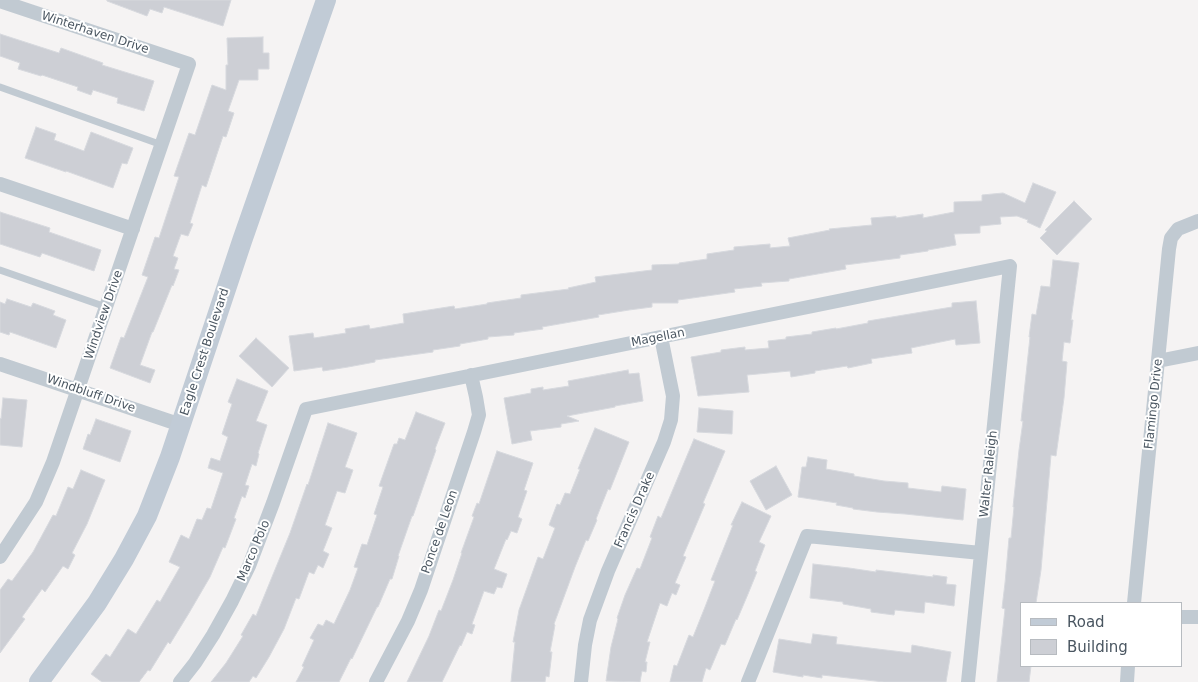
<!DOCTYPE html>
<html>
<head>
<meta charset="utf-8">
<style>
	body { margin:0 }
	#map { position:relative; width:1198px; height:682px; overflow:hidden; background:#f5f3f3; font-family:"DejaVu Sans",sans-serif }
	canvas { display:block }
	.legend { position:absolute; left:1020px; top:602px; width:162px; height:65px; box-sizing:border-box; background:#fff; border:1px solid #b7bbc0; margin:0; padding:6px 9px; list-style:none; font-size:15px; color:#4a5661 }
	.legend li { display:flex; align-items:center; gap:10px; height:25px }
	.legend b { width:25px; border:1px solid #b7bbc0 }
</style>
</head>
<body>
<div id="map">
<canvas width="1198" height="682"></canvas>
<ul class="legend">
<li><b style="height:6px;background:#c1cbd6"></b>Road</li>
<li><b style="height:14px;background:#cdcfd5"></b>Building</li>
</ul>
</div>
<script>
const context = document.querySelector('canvas').getContext('2d');
context.lineJoin = 'round';
function fill(path, color) { context.fillStyle = color; context.fill(path, 'evenodd'); }
const poly = rows => new Path2D(rows.map(r => 'M' + r).join(''));
function strokePath(path, color, width, dash) { context.strokeStyle = color; context.lineWidth = width; context.lineCap = dash ? 'butt' : 'round'; context.setLineDash(dash || []); context.stroke(path); }
function drawText(font, color, halo, rows, align = 'center') {
  context.font = font + ' "DejaVu Sans",sans-serif'; context.lineWidth = 4; context.setLineDash([]); context.textBaseline = 'middle'; context.strokeStyle = halo; context.fillStyle = color; for (const [text, x, y, turn = 0] of rows) {
    context.save(); context.translate(x, y); context.rotate((+turn || 0) * Math.PI / 180); context.textAlign = isNaN(turn) ? turn : align; if (halo) context.strokeText(text, 0, 0); context.fillText(text, 0, 0); context.restore();
  }
}
const building = poly([
	[107,0,231,0,223,26,164,7,162,13,150,9,147,16,107,1,107,0],
	[0,34,59,53,61,48,103,63,102,65,154,81,144,111,117,103,118,98,93,90,91,95,77,90,78,87,42,75,41,76,18,69,20,63,0,56,0,34],
	[263,37,263,53,269,53,269,69,258,69,258,80,239,80,228,111,234,113,226,137,223,136,206,187,202,185,190,223,193,224,188,236,181,234,173,256,178,258,174,269,179,270,173,286,172,285,153,332,152,332,140,365,155,370,150,383,110,368,121,337,124,338,148,277,142,275,155,237,159,238,179,177,174,176,189,133,195,135,212,85,226,90,226,65,228,65,227,38,263,37],
	[36,127,56,134,54,140,84,151,91,132,133,148,127,164,122,163,113,188,66,171,66,172,25,158,36,127],
	[1033,183,1056,192,1040,228,1027,222,1028,220,1017,216,1000,217,1001,224,980,226,980,233,954,234,956,245,928,250,928,251,900,255,900,258,845,265,846,269,789,279,789,281,761,283,762,286,734,289,735,292,678,300,678,303,652,303,652,307,629,310,598,315,599,317,542,327,543,329,514,333,514,335,488,337,488,339,460,344,460,346,433,350,433,352,375,360,375,362,348,367,323,371,322,367,294,371,289,336,313,333,314,338,346,333,345,329,369,325,370,329,404,323,403,314,454,306,455,309,487,304,487,303,521,298,521,295,569,289,568,288,596,282,595,277,652,270,652,265,679,264,679,263,707,259,707,254,734,250,734,247,770,244,770,248,790,246,788,238,830,230,829,229,872,225,871,218,896,216,896,218,923,214,923,218,954,212,954,202,982,201,982,195,1003,193,1025,203,1033,183],
	[1074,201,1092,219,1057,255,1040,238,1047,231,1045,230,1074,201],
	[0,212,50,228,49,232,101,250,94,271,42,253,40,257,0,244,0,212],
	[1053,260,1079,263,1071,320,1073,320,1070,343,1064,342,1062,361,1067,362,1064,398,1056,456,1051,455,1041,570,1036,603,1022,603,1022,666,1031,666,1029,682,997,682,1005,609,1002,608,1005,583,1009,538,1011,538,1014,507,1013,507,1019,450,1023,421,1021,421,1030,337,1029,337,1032,314,1036,315,1041,286,1050,287,1053,260],
	[7,299,31,307,33,303,55,311,53,315,66,320,56,348,10,332,9,335,0,332,0,302,5,304,7,299],
	[976,301,980,343,956,345,955,339,911,348,912,353,871,359,872,363,848,368,847,366,815,371,815,373,791,377,790,371,747,375,749,392,698,396,691,357,721,352,721,350,745,347,745,350,769,348,768,341,786,339,786,337,812,334,812,332,836,328,836,329,868,323,868,321,952,307,952,303,976,301],
	[256,338,289,368,272,387,239,356,256,338],
	[628,370,629,374,639,373,643,401,615,406,615,407,567,416,579,421,561,424,561,427,530,431,532,440,512,444,504,398,531,393,531,389,543,387,543,390,569,386,568,381,628,370],
	[237,379,268,391,256,421,267,425,258,453,259,454,256,466,252,464,245,485,249,486,245,498,242,496,234,518,236,519,225,548,223,547,210,577,189,613,170,644,168,642,150,671,148,670,139,682,102,682,91,674,106,654,110,657,128,629,136,634,157,600,160,602,180,567,169,562,181,535,189,539,197,519,202,520,207,508,211,509,223,473,208,468,211,458,220,461,228,437,222,434,232,404,228,402,237,379],
	[3,398,27,400,22,447,0,445,0,418,1,419,3,398],
	[699,408,733,411,732,434,697,432,699,408],
	[416,412,445,423,435,449,436,450,413,516,412,516,398,556,399,556,392,579,390,579,378,607,377,607,352,659,351,658,339,682,296,682,304,667,302,666,314,640,310,638,318,624,323,626,326,620,334,624,350,590,358,568,354,567,362,544,367,545,377,515,374,514,383,487,379,486,394,444,397,444,399,438,405,440,416,412],
	[96,419,131,431,120,462,83,449,88,434,90,435,96,419],
	[328,423,357,433,345,467,353,470,345,493,337,491,325,525,332,528,323,551,329,554,323,568,318,565,314,574,309,572,299,599,296,598,284,629,269,657,256,678,253,676,249,682,211,682,226,663,243,636,241,635,253,614,256,616,290,533,307,484,308,485,328,423],
	[595,428,629,442,610,490,608,489,596,519,597,520,588,541,586,540,575,567,554,624,555,625,550,652,552,652,549,677,546,676,545,682,511,682,515,642,513,642,519,610,538,557,543,559,555,528,549,525,557,504,560,505,565,493,570,494,580,469,578,469,595,428],
	[694,439,725,451,703,503,705,504,683,556,686,557,675,583,680,585,676,595,672,593,667,606,660,603,647,642,650,642,645,662,647,662,646,672,642,671,640,682,606,681,611,647,618,619,617,618,625,595,637,568,640,569,652,538,650,537,658,516,661,518,694,439],
	[497,451,533,463,524,490,527,491,518,517,522,519,517,533,511,531,507,540,506,539,494,569,507,574,502,588,497,587,494,594,484,591,472,624,475,625,472,634,467,632,461,646,460,645,442,682,407,682,429,636,439,610,441,611,453,580,462,553,461,553,474,517,472,516,477,503,479,504,497,451],
	[808,457,827,460,826,469,854,474,854,476,884,481,908,483,908,488,941,492,942,486,966,489,963,520,905,514,877,512,853,509,853,508,836,505,837,503,798,497,802,467,806,467,808,457],
	[776,466,792,495,766,510,750,481,776,466],
	[81,470,105,480,87,524,72,553,75,555,68,569,63,566,45,592,42,589,22,617,25,619,0,653,0,590,8,579,12,581,33,552,53,515,56,516,68,487,73,489,81,470],
	[742,502,771,516,759,542,765,545,755,571,757,572,748,594,737,620,736,619,725,645,721,644,710,670,706,668,702,682,670,682,674,665,677,666,689,635,693,637,705,607,715,581,711,580,733,525,731,525,742,502],
	[813,564,849,568,876,572,876,570,933,577,933,575,947,577,946,584,956,585,954,606,925,602,924,613,895,610,894,615,871,612,871,609,843,604,843,602,810,598,813,564],
	[813,634,837,637,836,644,911,653,912,645,951,652,946,682,884,682,822,675,822,678,803,675,803,677,773,672,779,639,811,644,813,634]
]);
fill(building, '#cdcfd5');
strokePath(building, '#d7d9de', 1);
strokePath(poly([
	[0,87,162,145],
	[0,270,106,307]
]), '#c1cad2', 7);
strokePath(poly([
	[0,1,189,64,53,462,36,502,0,557],
	[0,184,133,229],
	[1158,361,1198,353],
	[0,364,181,425],
	[1134,603,1169,249,1171,238,1178,229,1198,221],
	[1182,617,1198,617],
	[180,682,195,663,213,635,232,601,249,566,273,503,306,409,1010,266,968,682],
	[376,682,408,621,421,590,474,432,479,415,476,397,471,375],
	[581,682,585,645,590,620,608,571,664,442,671,420,673,396,661,337],
	[748,682,807,536,981,553],
	[1127,682,1128,666]
]), '#c1cad2', 14);
strokePath(poly([
	[39,682,97,603,124,559,147,516,170,457,242,241,326,0]
]), '#c1cbd6', 20);
drawText('12px', '#4a5661', '#fff', [
	["Winterhaven Drive",95,33,18],
	["Windview Drive",104,315,-71],
	["Magellan",658,338,-11],
	["Eagle Crest Boulevard",205,352,-72],
	["Windbluff Drive",91,394,19],
	["Flamingo Drive",1154,404,-84],
	["Walter Raleigh",989,474,-84],
	["Francis Drake",635,510,-66],
	["Ponce de Leon",440,532,-71],
	["Marco Polo",254,551,-67]
]);
</script>
</body>
</html>
